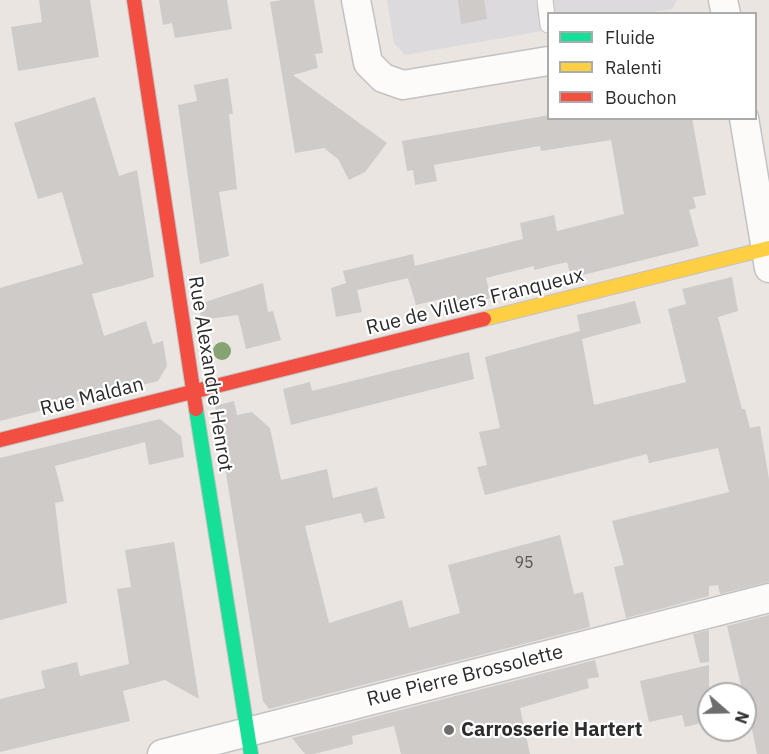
<!DOCTYPE html>
<html>
<head>
<meta charset="utf-8">
<style>
	body { margin:0 }
	#map { position:relative; width:769px; height:754px; overflow:hidden; background:#eae5e1; font-family:"IBM Plex Sans",sans-serif }
	canvas { display:block }
	.legend { position:absolute; left:547px; top:12px; width:210px; height:108px; box-sizing:border-box; background:#fff; border:2px solid #ababab; margin:0; padding:8px 10px; list-style:none; font-size:18px; color:#2c2c2c }
	.legend li { display:flex; align-items:center; gap:12px; height:30px }
	.legend b { width:30px; border:2px solid #ababab }
	.north { position:absolute; left:697px; top:682px; width:60px; height:60px; box-sizing:border-box; background:#fff; border:2px solid #ababab; border-radius:50%; rotate:110deg; font-size:16px; font-weight:700; line-height:24px; text-align:center; color:#2c2c2c }
	.north::after { content:''; display:block; margin:auto; width:21px; height:27px; background:#6e6d6b; clip-path:polygon(50% 0,100% 100%,50% 72%,0 100%) }
</style>
</head>
<body>
<div id="map">
<canvas width="769" height="754"></canvas>
<ul class="legend">
<li><b style="height:8px;background:#16e098"></b>Fluide</li>
<li><b style="height:8px;background:#ffcf43"></b>Ralenti</li>
<li><b style="height:8px;background:#f24e42"></b>Bouchon</li>
</ul>
<div class="north">N</div>
</div>
<script>
const context = document.querySelector('canvas').getContext('2d');
context.lineJoin = 'round';
function fill(path, color) { context.fillStyle = color; context.fill(path, 'evenodd'); }
const poly = rows => new Path2D(rows.map(r => 'M' + r).join(''));
function strokePath(path, color, width, dash) { context.strokeStyle = color; context.lineWidth = width; context.lineCap = dash ? 'butt' : 'round'; context.setLineDash(dash || []); context.stroke(path); }
function drawText(font, color, halo, rows, align = 'center') {
  context.font = font + ' "IBM Plex Sans",sans-serif'; context.lineWidth = 4.5; context.setLineDash([]); context.textBaseline = 'middle'; context.strokeStyle = halo; context.fillStyle = color; for (const [text, x, y, turn = 0] of rows) {
    context.save(); context.translate(x, y); context.rotate((+turn || 0) * Math.PI / 180); context.textAlign = isNaN(turn) ? turn : align; if (halo) context.strokeText(text, 0, 0); context.fillText(text, 0, 0); context.restore();
  }
}
fill(poly([
	[387,0,677,0,672,9,644,13,548,14,548,30,405,55,394,43]
]), '#dddadd');
fill(poly([
	[39,0,90,0,99,57,18,71,11,27,42,22],
	[159,0,227,0,232,29,175,38,172,23,163,25],
	[282,0,314,0,323,53,315,54,318,68,293,75,387,143,365,172,349,180,338,159,324,148,295,153,270,2],
	[458,0,484,0,487,19,461,24],
	[228,78,233,114,229,114,237,189,219,192,229,256,200,264,178,105,197,101,194,85],
	[95,97,119,176,137,170,154,277,92,294,104,336,146,321,153,344,163,341,167,366,158,381,0,421,0,288,83,264,62,192,38,199,14,123],
	[549,115,549,118,692,118,706,195,693,197,696,208,689,210,699,246,571,278,567,262,534,270,534,266,486,278,491,298,448,309,445,298,416,305,408,278,357,290,362,312,336,317,331,288,346,283,343,271,413,254,415,266,523,239,520,223,554,215,557,231,624,214,611,140,541,151,540,146,434,165,437,181,415,185,413,170,407,171,402,141],
	[732,277,738,311,718,317,742,409,745,409,750,428,760,426,769,479,769,582,720,594,718,585,709,586,709,596,626,618,614,567,624,565,612,521,729,492,718,448,649,463,647,454,485,495,477,467,487,465,479,432,500,428,485,357,580,331,577,315,635,301,641,323,582,339,594,405,686,382,668,309,686,304,682,289],
	[263,283,268,312,273,311,281,340,246,349,238,315,201,320,199,304],
	[469,352,474,379,291,425,283,389,310,382,312,391],
	[234,401,237,415,252,412,270,428,281,480,327,469,333,498,377,487,385,518,364,523,361,513,305,526,329,623,402,600,409,628,460,613,448,565,560,535,574,594,583,592,590,627,269,709,263,701,215,406],
	[160,419,181,436,184,457,149,465,145,442,55,466,64,501,55,503,67,603,0,620,0,458],
	[174,542,199,699,165,680,123,691,130,721,0,752,0,699,45,688,41,671,77,662,80,676,129,664,117,589,131,587,125,550],
	[769,615,769,754,757,754,745,694,743,694,727,626],
	[709,630,709,662,700,663,693,634],
	[595,660,599,677,587,679,589,688,520,708,530,754,401,754,394,726,352,736,353,744,314,754,305,754,292,738],
	[709,665,709,721,685,727,682,715,649,722,640,681]
]), '#cfcbc8');
const lane = poly([
	[545,0,548,25]
]);
const street = poly([
	[356,0,368,63,383,78,403,85,548,61],
	[723,0,726,14],
	[744,118,769,268],
	[162,754,769,598]
]);
const fast = poly([
	[196,409,251,754]
]);
const slow = poly([
	[484,319,769,248]
]);
const jam = poly([
	[134,0,196,409],
	[0,440,484,319]
]);
strokePath(lane, '#c3c2c3', 17);
strokePath(street, '#c3c2c3', 31);
strokePath(fast, '#c3c2c3', 16);
strokePath(slow, '#c3c2c3', 16);
strokePath(jam, '#c3c2c3', 16);
strokePath(lane, '#fcfbfa', 15);
strokePath(street, '#fcfbfa', 28);
strokePath(fast, '#16e098', 14);
strokePath(slow, '#ffcf43', 14);
strokePath(jam, '#f24e42', 14);
context.fillStyle = '#86a471';
for (const [x, y] of [
	[222,351]
]) { context.beginPath(); context.arc(x, y, 9, 0, 2 * Math.PI); context.fill(); }
for (const [x, y, r, color] of [
	[449,730,6,"#6e6d6b"]
]) { const dot = new Path2D(); dot.arc(x, y, r, 0, 2 * Math.PI); context.fillStyle = color; context.fill(dot); strokePath(dot, '#fff', 2); }
drawText('16px', '#565655', null, [
	["95",524,563]
]);
drawText('20px', '#2c2c2c', '#fff', [
	["Rue de Villers Franqueux",475,302,-14],
	["Rue Alexandre Henrot",210,374,81],
	["Rue Maldan",92,397,-14],
	["Rue Pierre Brossolette",465,676,-14]
]);
drawText('bold 20px', '#2c2c2c', '#fff', [
	["Carrosserie Hartert",461,730]
], 'left');
</script>
</body>
</html>
